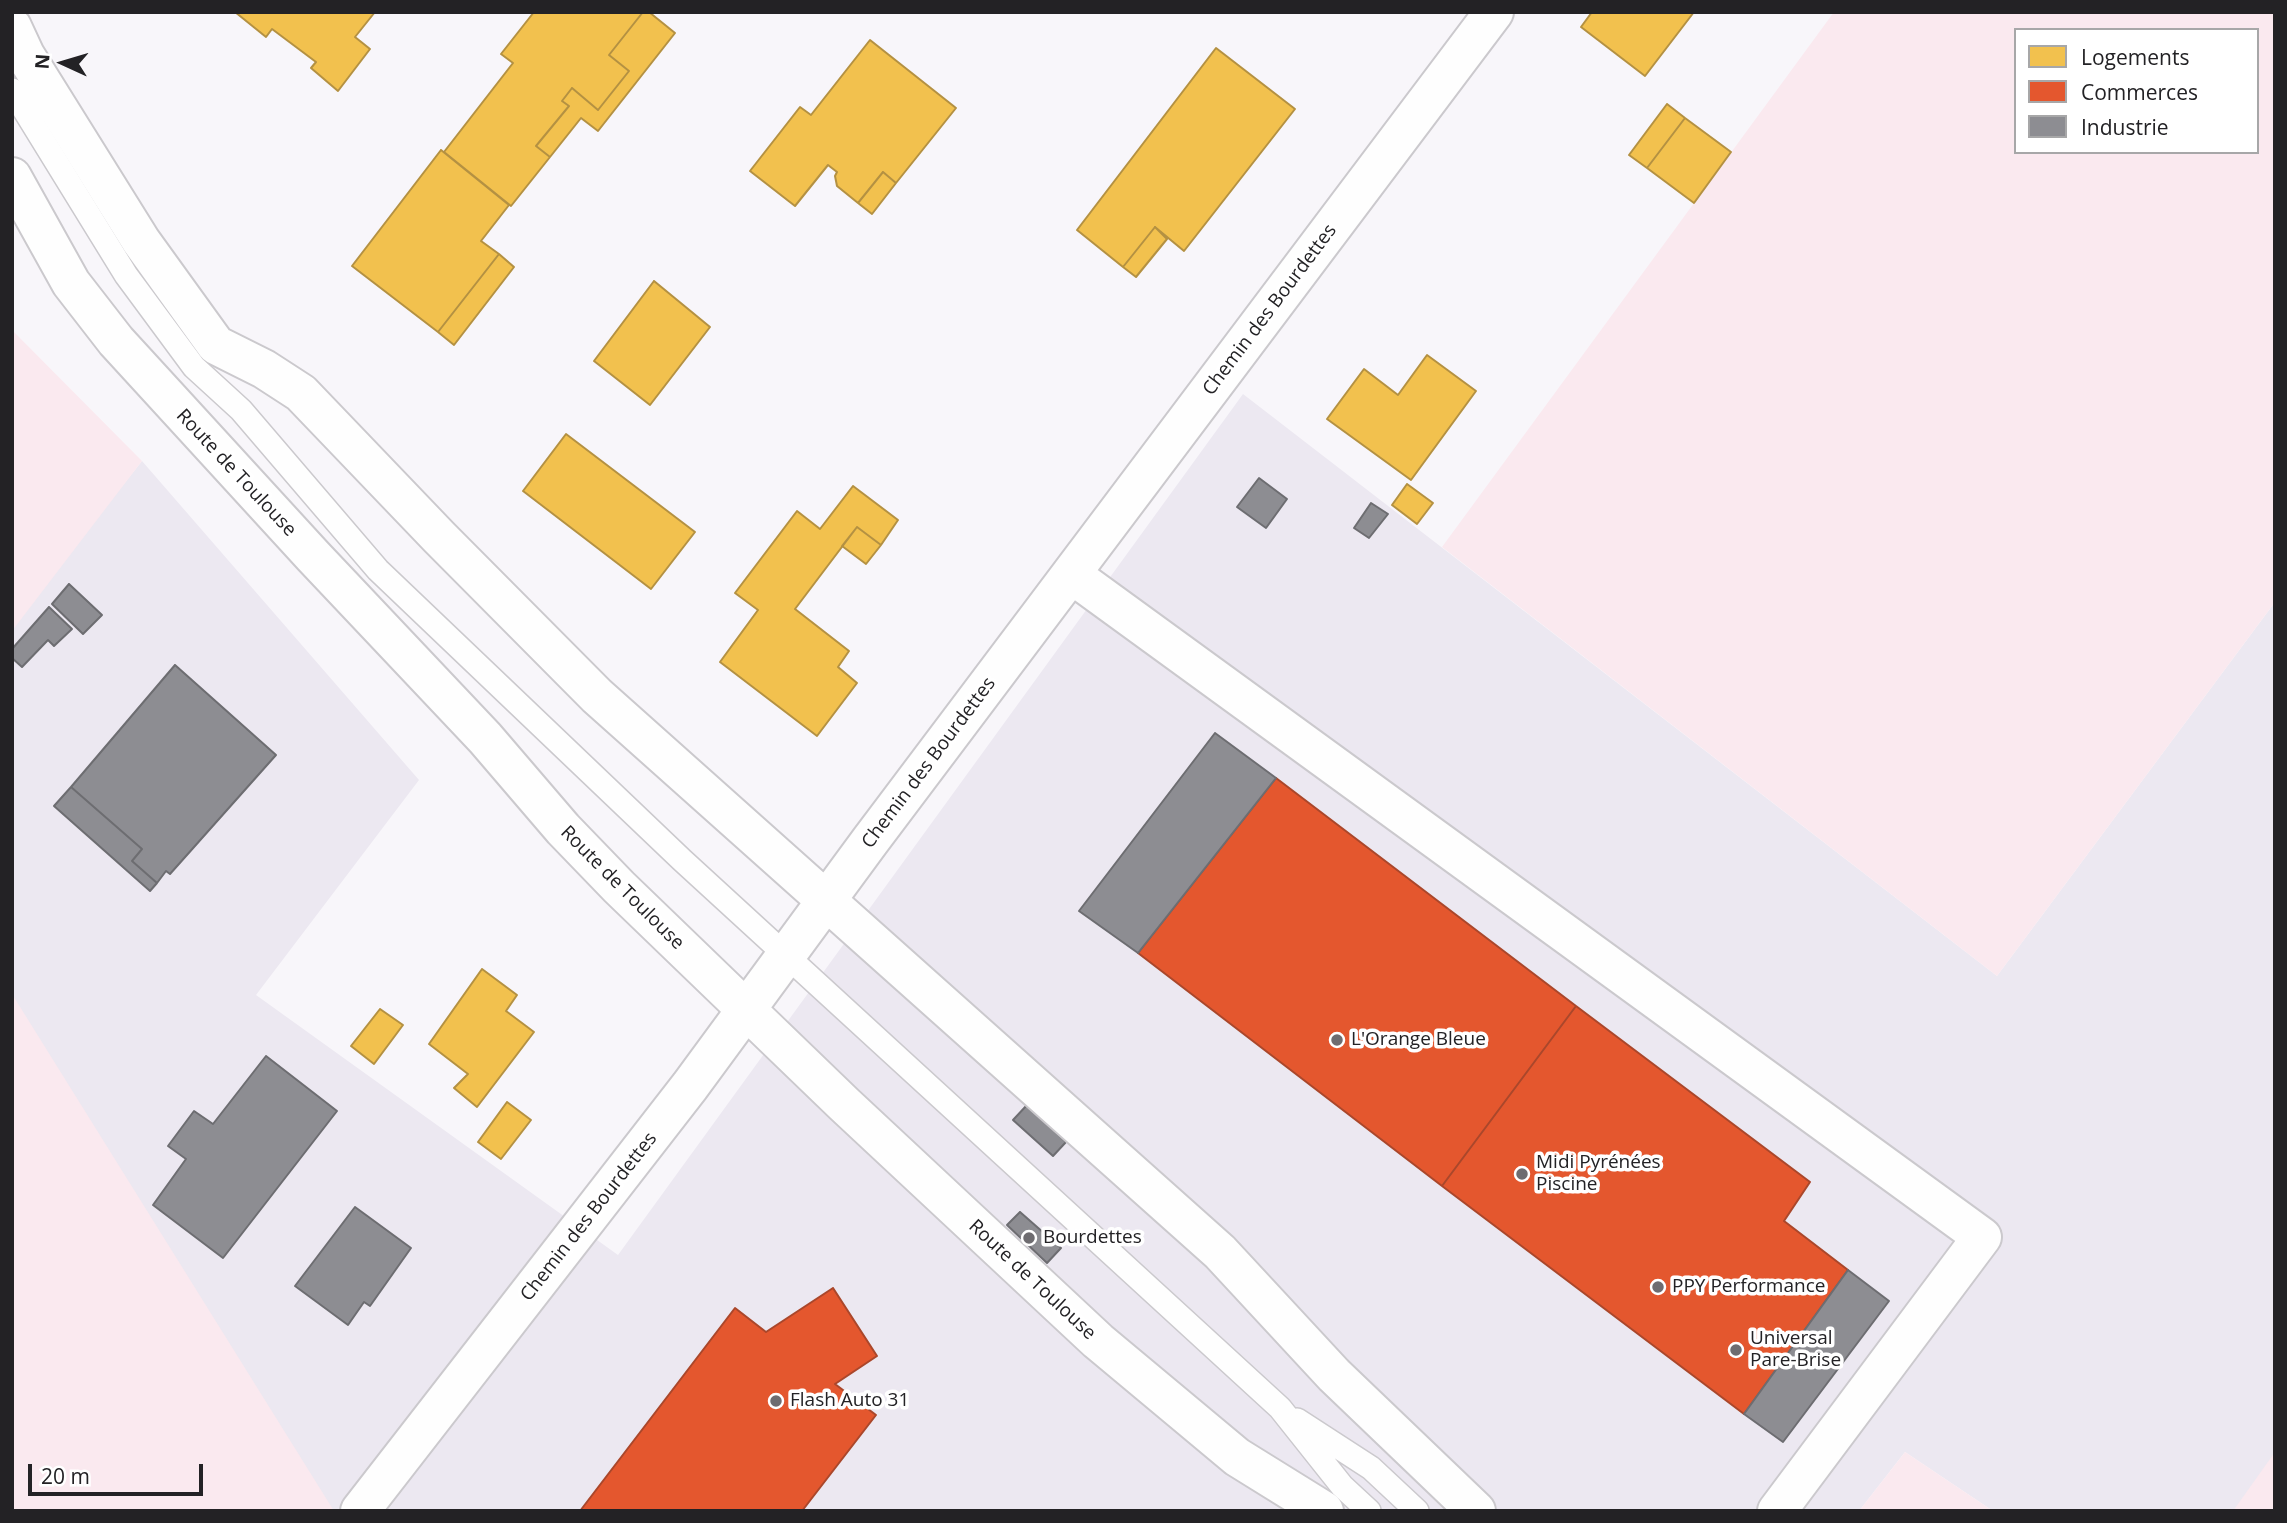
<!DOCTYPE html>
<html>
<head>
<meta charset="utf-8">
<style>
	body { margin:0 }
	#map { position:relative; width:2287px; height:1523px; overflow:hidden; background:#f8f6fa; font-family:"Open Sans",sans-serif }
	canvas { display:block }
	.frame { position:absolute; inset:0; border:14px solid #232225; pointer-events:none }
	.legend { position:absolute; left:2014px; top:28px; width:245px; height:126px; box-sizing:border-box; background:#fff; border:2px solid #a7a7a8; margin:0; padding:9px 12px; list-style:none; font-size:21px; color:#232225 }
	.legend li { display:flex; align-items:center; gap:14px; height:35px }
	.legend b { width:35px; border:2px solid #a7a7a8 }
	.north { position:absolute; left:28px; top:28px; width:70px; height:70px; -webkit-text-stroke:5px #fff; paint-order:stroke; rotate:274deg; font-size:19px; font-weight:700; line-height:28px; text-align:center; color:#232225 }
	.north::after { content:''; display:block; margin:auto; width:24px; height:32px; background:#232225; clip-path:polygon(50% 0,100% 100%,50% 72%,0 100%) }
	.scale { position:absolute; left:28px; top:1464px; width:175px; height:32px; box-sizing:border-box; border:4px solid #232225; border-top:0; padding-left:9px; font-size:21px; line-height:24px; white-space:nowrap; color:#232225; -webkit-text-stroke:5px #fff; paint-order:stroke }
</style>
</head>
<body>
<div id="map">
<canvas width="2287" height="1523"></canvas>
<div class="frame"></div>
<ul class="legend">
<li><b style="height:19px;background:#f2c14e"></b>Logements</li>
<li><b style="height:19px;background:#e4572e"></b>Commerces</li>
<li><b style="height:19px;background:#8d8d92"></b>Industrie</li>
</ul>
<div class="north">N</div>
<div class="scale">20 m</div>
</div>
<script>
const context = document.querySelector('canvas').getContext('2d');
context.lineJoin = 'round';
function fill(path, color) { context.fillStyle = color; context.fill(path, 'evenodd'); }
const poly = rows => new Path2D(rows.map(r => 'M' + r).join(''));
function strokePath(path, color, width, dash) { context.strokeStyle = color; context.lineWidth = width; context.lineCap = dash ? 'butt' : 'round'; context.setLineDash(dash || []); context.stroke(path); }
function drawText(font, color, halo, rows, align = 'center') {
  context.font = font + ' "Open Sans",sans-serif'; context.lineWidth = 7; context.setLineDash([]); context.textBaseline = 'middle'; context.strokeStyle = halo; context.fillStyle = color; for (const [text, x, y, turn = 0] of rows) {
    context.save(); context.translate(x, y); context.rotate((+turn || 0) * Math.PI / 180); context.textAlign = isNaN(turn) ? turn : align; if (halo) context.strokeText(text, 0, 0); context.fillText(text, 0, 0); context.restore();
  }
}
fill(poly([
	[1243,394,1997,976,2275,602,2275,1511,1993,1511,1905,1452,1859,1511,282,1511,12,1052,12,622,142,461,419,780,256,995,618,1255]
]), '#ece8f1');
fill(poly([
	[1834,12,2275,12,2275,602,1997,976,1442,547],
	[2016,30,2257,30,2257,152,2016,152],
	[12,330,142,461,12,631],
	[12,994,334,1511,12,1511],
	[1905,1452,1993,1511,1859,1511],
	[2275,1452,2275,1511,2233,1511]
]), '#fae9ef');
const homes = poly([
	[235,12,375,12,355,37,370,49,338,91,311,68,316,62,272,29,266,37,235,12],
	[534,12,643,12,609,55,629,71,598,110,572,88,562,101,569,106,536,146,550,157,511,206,444,152,513,63,501,54,534,12],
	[643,12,649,12,675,33,598,131,581,118,550,157,536,146,569,106,562,101,572,88,598,110,629,71,609,55,643,12],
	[1592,12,1694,12,1645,76,1581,27,1592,12],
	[870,40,956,108,896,183,883,172,858,203,837,186,835,176,837,172,828,165,795,206,750,171,800,107,811,115,870,40],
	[1216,48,1295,109,1184,251,1155,227,1123,267,1077,230,1216,48],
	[1667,104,1685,118,1647,168,1629,155,1667,104],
	[1685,118,1731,152,1694,203,1647,168,1685,118],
	[441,150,509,205,481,241,499,254,438,332,352,266,441,150],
	[883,172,896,183,872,214,858,203,883,172],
	[1155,227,1167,239,1136,277,1123,267,1155,227],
	[499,254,514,267,454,345,438,332,499,254],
	[654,281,710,327,650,405,594,361,654,281],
	[1427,355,1476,391,1411,480,1327,419,1364,369,1398,395,1427,355],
	[566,434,695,532,651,589,523,491,566,434],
	[1407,484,1433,503,1417,524,1392,505,1407,484],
	[853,486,898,520,881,545,857,527,795,609,849,651,838,667,857,683,817,736,720,662,758,610,735,593,797,511,820,529,853,486],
	[857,527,881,545,866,564,842,546,857,527],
	[482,969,517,995,506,1011,534,1032,477,1107,454,1088,468,1074,429,1044,482,969],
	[380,1009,403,1025,374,1064,351,1046,380,1009],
	[507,1102,531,1120,501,1159,478,1142,507,1102]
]);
fill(homes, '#f2c14e');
strokePath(homes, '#b49142', 2);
const shops = poly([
	[1276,778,1576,1006,1442,1186,1138,953,1276,778],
	[1576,1006,1810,1182,1784,1221,1848,1270,1744,1414,1442,1186,1576,1006],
	[833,1288,877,1356,835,1384,876,1415,802,1511,580,1511,735,1308,766,1332,833,1288]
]);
fill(shops, '#e4572e');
strokePath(shops, '#aa472b', 2);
const industry = poly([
	[1259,478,1287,499,1266,528,1237,507,1259,478],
	[1371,503,1388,514,1369,538,1354,528,1371,503],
	[69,584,102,615,83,634,52,604,69,584],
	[49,607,72,629,54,646,48,640,22,667,12,658,12,649,49,607],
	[175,665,276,755,170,874,166,871,157,883,132,861,142,849,71,787,175,665],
	[1215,733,1276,778,1138,953,1079,911,1215,733],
	[71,787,142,849,132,861,157,883,150,891,54,806,71,787],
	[266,1056,337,1111,223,1258,153,1205,186,1159,168,1146,194,1111,213,1124,266,1056],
	[1027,1105,1066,1142,1053,1156,1013,1120,1027,1105],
	[355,1207,411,1248,370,1306,364,1302,348,1325,295,1286,355,1207],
	[1020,1212,1061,1248,1047,1263,1007,1225,1020,1212],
	[1848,1270,1889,1301,1783,1442,1744,1414,1848,1270]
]);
fill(industry, '#8d8d92');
strokePath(industry, '#6d6d71', 2);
const service = poly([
	[12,90,126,275,194,367,241,410,378,570,682,860,1280,1408,1342,1486,1369,1511],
	[1297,1420,1371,1468,1417,1511]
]);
const minor = poly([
	[1071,574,1982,1237,1777,1511],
	[360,1511,690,1086,870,841,1494,12]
]);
const secondary = poly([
	[12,27,25,55,141,241,216,345,264,369,301,393,439,537,597,696,1220,1252,1334,1375,1476,1511],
	[12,177,71,283,116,341,313,556,485,738,563,829,619,887,844,1104,1098,1341,1237,1457,1324,1511]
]);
strokePath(service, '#cbc9cd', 26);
strokePath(minor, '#cbc9cd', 42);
strokePath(secondary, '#cbc9cd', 42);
strokePath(service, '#fefefe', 23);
strokePath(minor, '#fefefe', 38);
strokePath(secondary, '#fefefe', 38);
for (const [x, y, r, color] of [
	[1337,1040,7,"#6e6c70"],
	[1522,1174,7,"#6e6c70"],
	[1029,1238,7,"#6e6c70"],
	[1658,1287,7,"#6e6c70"],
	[1736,1350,7,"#6e6c70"],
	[776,1401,7,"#6e6c70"]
]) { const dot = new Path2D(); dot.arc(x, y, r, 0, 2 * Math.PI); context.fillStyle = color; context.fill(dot); strokePath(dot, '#fff', 2.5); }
drawText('19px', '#232225', '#fff', [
	["Chemin des Bourdettes",1270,310,-53],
	["Route de Toulouse",236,473,47],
	["Chemin des Bourdettes",929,763,-53],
	["Route de Toulouse",622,888,45],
	["Chemin des Bourdettes",589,1217,-52],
	["Route de Toulouse",1032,1280,43]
]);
drawText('19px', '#232225', '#fff', [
	["L'Orange Bleue",1351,1040],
	["Midi Pyrénées",1536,1163],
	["Piscine",1536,1185],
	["Bourdettes",1043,1238],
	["PPY Performance",1672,1287],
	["Universal",1750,1339],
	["Pare-Brise",1750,1361],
	["Flash Auto 31",790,1401]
], 'left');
</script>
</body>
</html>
